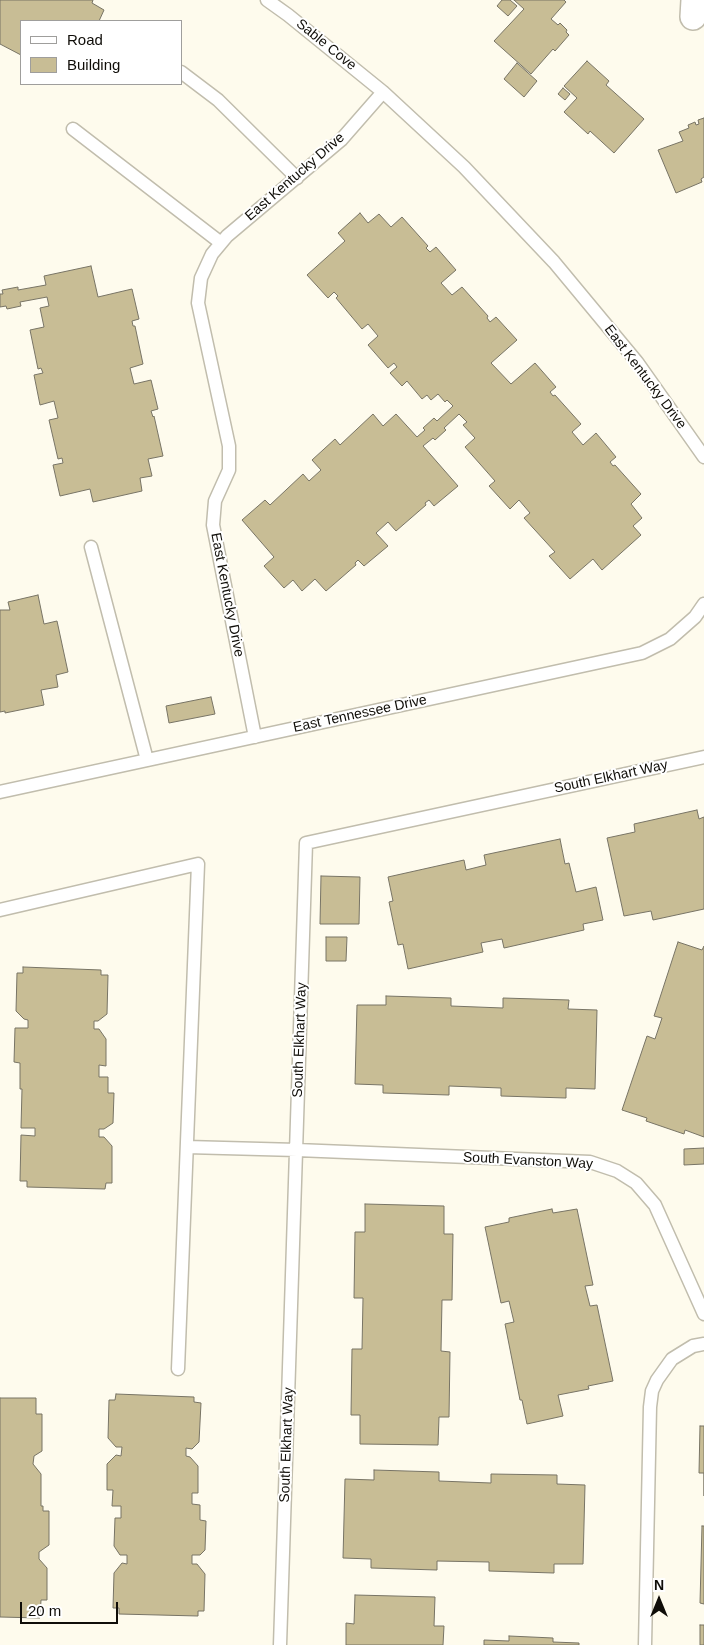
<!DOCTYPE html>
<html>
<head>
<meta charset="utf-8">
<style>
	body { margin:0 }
	#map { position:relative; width:704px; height:1645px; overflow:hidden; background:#fefbed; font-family:Arial,sans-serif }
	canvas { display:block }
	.legend { position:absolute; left:20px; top:20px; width:162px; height:65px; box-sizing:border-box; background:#fff; border:1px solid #9f9e9c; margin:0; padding:6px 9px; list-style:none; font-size:15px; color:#0f0d08 }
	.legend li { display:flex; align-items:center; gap:10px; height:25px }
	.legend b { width:25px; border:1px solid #9f9e9c }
	.north { position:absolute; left:634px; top:1575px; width:50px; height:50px; -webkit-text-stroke:4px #fff; paint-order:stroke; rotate:0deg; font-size:14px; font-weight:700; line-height:20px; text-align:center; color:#0f0d08 }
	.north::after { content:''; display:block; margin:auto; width:18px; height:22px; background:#0f0d08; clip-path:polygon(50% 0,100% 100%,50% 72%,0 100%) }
	.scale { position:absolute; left:20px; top:1602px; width:98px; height:22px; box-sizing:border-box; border:2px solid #0f0d08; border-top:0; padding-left:6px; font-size:15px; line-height:18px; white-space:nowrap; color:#0f0d08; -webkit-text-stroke:4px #fff; paint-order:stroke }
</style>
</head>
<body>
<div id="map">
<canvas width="704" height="1645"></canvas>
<ul class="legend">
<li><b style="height:6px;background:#fff"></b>Road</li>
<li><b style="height:14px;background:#c8bd95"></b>Building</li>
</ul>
<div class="north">N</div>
<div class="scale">20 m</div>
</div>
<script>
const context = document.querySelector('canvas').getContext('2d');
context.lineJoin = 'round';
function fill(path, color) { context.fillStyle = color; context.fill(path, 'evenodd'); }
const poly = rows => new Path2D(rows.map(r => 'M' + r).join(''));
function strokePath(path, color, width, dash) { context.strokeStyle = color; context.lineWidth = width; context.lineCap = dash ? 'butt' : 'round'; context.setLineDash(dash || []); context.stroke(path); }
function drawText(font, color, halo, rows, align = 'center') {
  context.font = font + ' Arial,sans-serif'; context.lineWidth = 4; context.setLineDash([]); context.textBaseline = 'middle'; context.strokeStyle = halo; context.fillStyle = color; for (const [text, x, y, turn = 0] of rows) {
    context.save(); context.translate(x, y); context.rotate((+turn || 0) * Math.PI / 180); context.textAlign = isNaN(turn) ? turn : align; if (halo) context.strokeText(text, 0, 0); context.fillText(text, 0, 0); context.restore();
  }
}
const building = poly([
	[0,0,93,0,92,3,104,10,99,21,21,21,21,55,0,44,0,0],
	[502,0,510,0,517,6,508,16,497,6,502,0],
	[514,0,564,0,566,2,551,19,558,25,560,23,567,30,566,32,569,35,555,51,553,49,531,74,494,41,524,9,514,0],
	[587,61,609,81,606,85,644,119,614,153,590,131,588,134,564,112,577,98,564,86,587,61],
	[517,63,537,81,524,97,504,79,517,63],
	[563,88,570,94,565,100,558,94,563,88],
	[704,118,704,177,701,179,702,182,676,193,658,150,683,141,679,132,689,128,688,125,695,122,696,125,699,124,698,120,704,118],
	[360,213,368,223,379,214,391,227,402,217,428,246,426,248,430,252,436,247,456,270,441,283,452,295,462,287,488,316,487,318,490,322,496,317,517,340,491,363,511,384,535,363,556,387,550,392,553,396,555,395,581,424,572,432,583,445,596,433,616,457,610,462,613,466,615,465,641,494,631,504,642,518,633,526,641,535,602,570,593,559,570,579,549,556,555,552,524,518,530,513,519,500,510,509,489,486,495,481,465,447,475,438,463,425,467,422,459,414,444,428,446,430,435,440,433,438,423,446,458,486,434,506,429,500,425,503,426,505,396,531,388,522,376,533,388,546,364,566,358,560,355,563,356,565,326,591,315,579,302,591,293,580,284,588,264,566,274,557,242,520,265,500,270,505,303,474,309,481,321,470,312,460,335,439,340,445,373,414,383,426,396,414,417,437,425,430,423,428,434,418,437,421,453,406,447,400,445,402,438,394,431,400,427,395,422,399,407,381,402,386,390,373,397,367,394,363,388,368,368,345,378,336,368,324,362,329,336,298,338,296,334,292,328,298,307,275,345,241,338,233,360,213],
	[91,266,98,297,132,289,139,319,132,321,133,326,135,326,143,364,130,368,134,384,151,380,158,409,151,411,153,417,154,416,163,456,148,459,152,476,140,478,142,491,93,502,90,489,60,496,53,465,63,463,62,458,58,459,49,420,58,418,54,401,40,405,34,375,43,373,41,368,38,369,30,330,44,327,40,308,49,306,47,297,20,302,21,306,7,309,6,306,0,307,0,294,3,294,2,290,18,287,18,290,46,285,44,276,91,266],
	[38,595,44,624,57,621,68,672,56,675,58,687,41,690,44,705,5,713,5,711,0,712,0,610,10,610,8,602,38,595],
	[211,697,215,714,169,723,166,706,211,697],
	[697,810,699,819,704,817,704,909,653,920,651,911,624,916,607,838,635,832,634,824,697,810],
	[560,839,565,864,569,863,576,892,596,887,603,920,583,924,584,930,504,948,502,939,481,943,483,952,408,969,403,944,398,945,389,902,393,901,388,877,464,860,466,870,486,865,484,855,560,839],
	[321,876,360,877,359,924,320,924,321,876],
	[326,937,347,937,346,961,326,961,326,937],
	[678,942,702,950,704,946,704,1137,685,1130,684,1134,646,1121,647,1118,622,1110,647,1036,655,1039,662,1018,654,1016,678,942],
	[23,967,101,970,101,975,108,975,107,1014,98,1021,94,1021,94,1029,99,1029,106,1039,106,1066,99,1065,99,1077,108,1077,108,1093,114,1093,113,1123,104,1129,99,1129,99,1137,104,1137,112,1146,112,1183,106,1183,105,1189,27,1187,27,1181,20,1181,21,1135,35,1136,35,1128,21,1128,22,1089,20,1089,20,1063,14,1062,15,1028,28,1028,28,1020,24,1019,16,1011,17,973,23,973,23,967],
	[386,996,451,998,451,1006,503,1008,503,998,569,1000,568,1009,597,1010,595,1089,566,1088,566,1098,501,1096,501,1088,449,1086,449,1095,383,1093,383,1085,355,1084,357,1005,386,1005,386,996],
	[704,1148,704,1164,684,1165,684,1149,704,1148],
	[365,1204,444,1206,444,1234,453,1234,452,1300,442,1300,441,1351,450,1352,449,1417,439,1417,438,1445,360,1444,360,1415,351,1415,352,1349,362,1349,363,1298,354,1298,355,1232,365,1232,365,1204],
	[552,1209,553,1213,577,1209,593,1285,585,1286,590,1306,597,1305,613,1381,588,1386,589,1389,558,1395,563,1416,527,1424,522,1400,520,1400,505,1324,514,1322,509,1301,501,1303,485,1227,509,1222,509,1218,552,1209],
	[116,1394,194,1397,194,1402,201,1403,199,1442,192,1449,186,1448,186,1456,190,1457,198,1466,198,1493,192,1493,192,1504,200,1505,200,1520,206,1521,205,1550,200,1555,192,1555,192,1564,197,1564,205,1574,204,1611,198,1611,198,1616,119,1614,119,1608,113,1608,114,1573,122,1563,127,1564,127,1555,120,1555,114,1546,115,1518,121,1518,121,1506,112,1506,113,1490,107,1490,107,1464,116,1455,121,1456,122,1447,116,1447,108,1438,109,1400,115,1400,116,1394],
	[0,1398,36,1398,36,1414,42,1414,42,1451,34,1456,33,1464,41,1474,41,1506,43,1506,43,1511,49,1511,49,1545,39,1552,39,1559,47,1568,47,1600,41,1600,40,1618,0,1617,0,1398],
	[700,1426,704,1426,704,1496,704,1473,699,1473,700,1426],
	[374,1470,439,1472,439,1481,491,1483,491,1474,557,1475,557,1484,585,1485,583,1564,554,1564,554,1573,489,1571,489,1562,437,1561,437,1570,371,1568,371,1559,343,1558,345,1479,374,1480,374,1470],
	[702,1526,704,1526,704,1604,700,1603,702,1526],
	[355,1595,435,1597,434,1626,444,1626,443,1645,346,1645,346,1623,354,1624,355,1595],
	[700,1625,704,1625,704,1645,700,1645,700,1625],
	[509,1636,553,1638,553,1642,579,1643,579,1645,484,1645,484,1640,509,1641,509,1636]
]);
fill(building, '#c8bd95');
strokePath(building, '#787465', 1);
const service = poly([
	[267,0,288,15,383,92,464,167,554,262,637,362,704,457],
	[181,72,218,100,297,178],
	[73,129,221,243],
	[91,547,147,760],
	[255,737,213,525,215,501,229,470,229,446,198,303,201,278,212,254,227,236,341,140,383,92],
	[0,792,642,653,670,639,695,617,704,604],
	[0,910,198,864,178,1369],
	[187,1147,297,1150,590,1162,617,1171,636,1183,655,1205,704,1314],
	[280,1645,306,843,704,757],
	[645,1645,650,1407,652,1391,657,1380,672,1359,693,1346,704,1344]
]);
const minor = poly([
	[693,17,694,0]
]);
strokePath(service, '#c1bdad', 15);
strokePath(minor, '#c1bdad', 28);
strokePath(service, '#fff', 12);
strokePath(minor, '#fff', 25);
drawText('14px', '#0f0d08', '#fff', [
	["Sable Cove",326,45,39],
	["East Kentucky Drive",295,177,-41],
	["East Kentucky Drive",645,377,53],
	["East Kentucky Drive",227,595,79],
	["East Tennessee Drive",360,714,-12],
	["South Elkhart Way",611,777,-12],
	["South Elkhart Way",300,1040,-88],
	["South Evanston Way",528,1161,3],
	["South Elkhart Way",287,1445,-88]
]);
</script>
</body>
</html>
